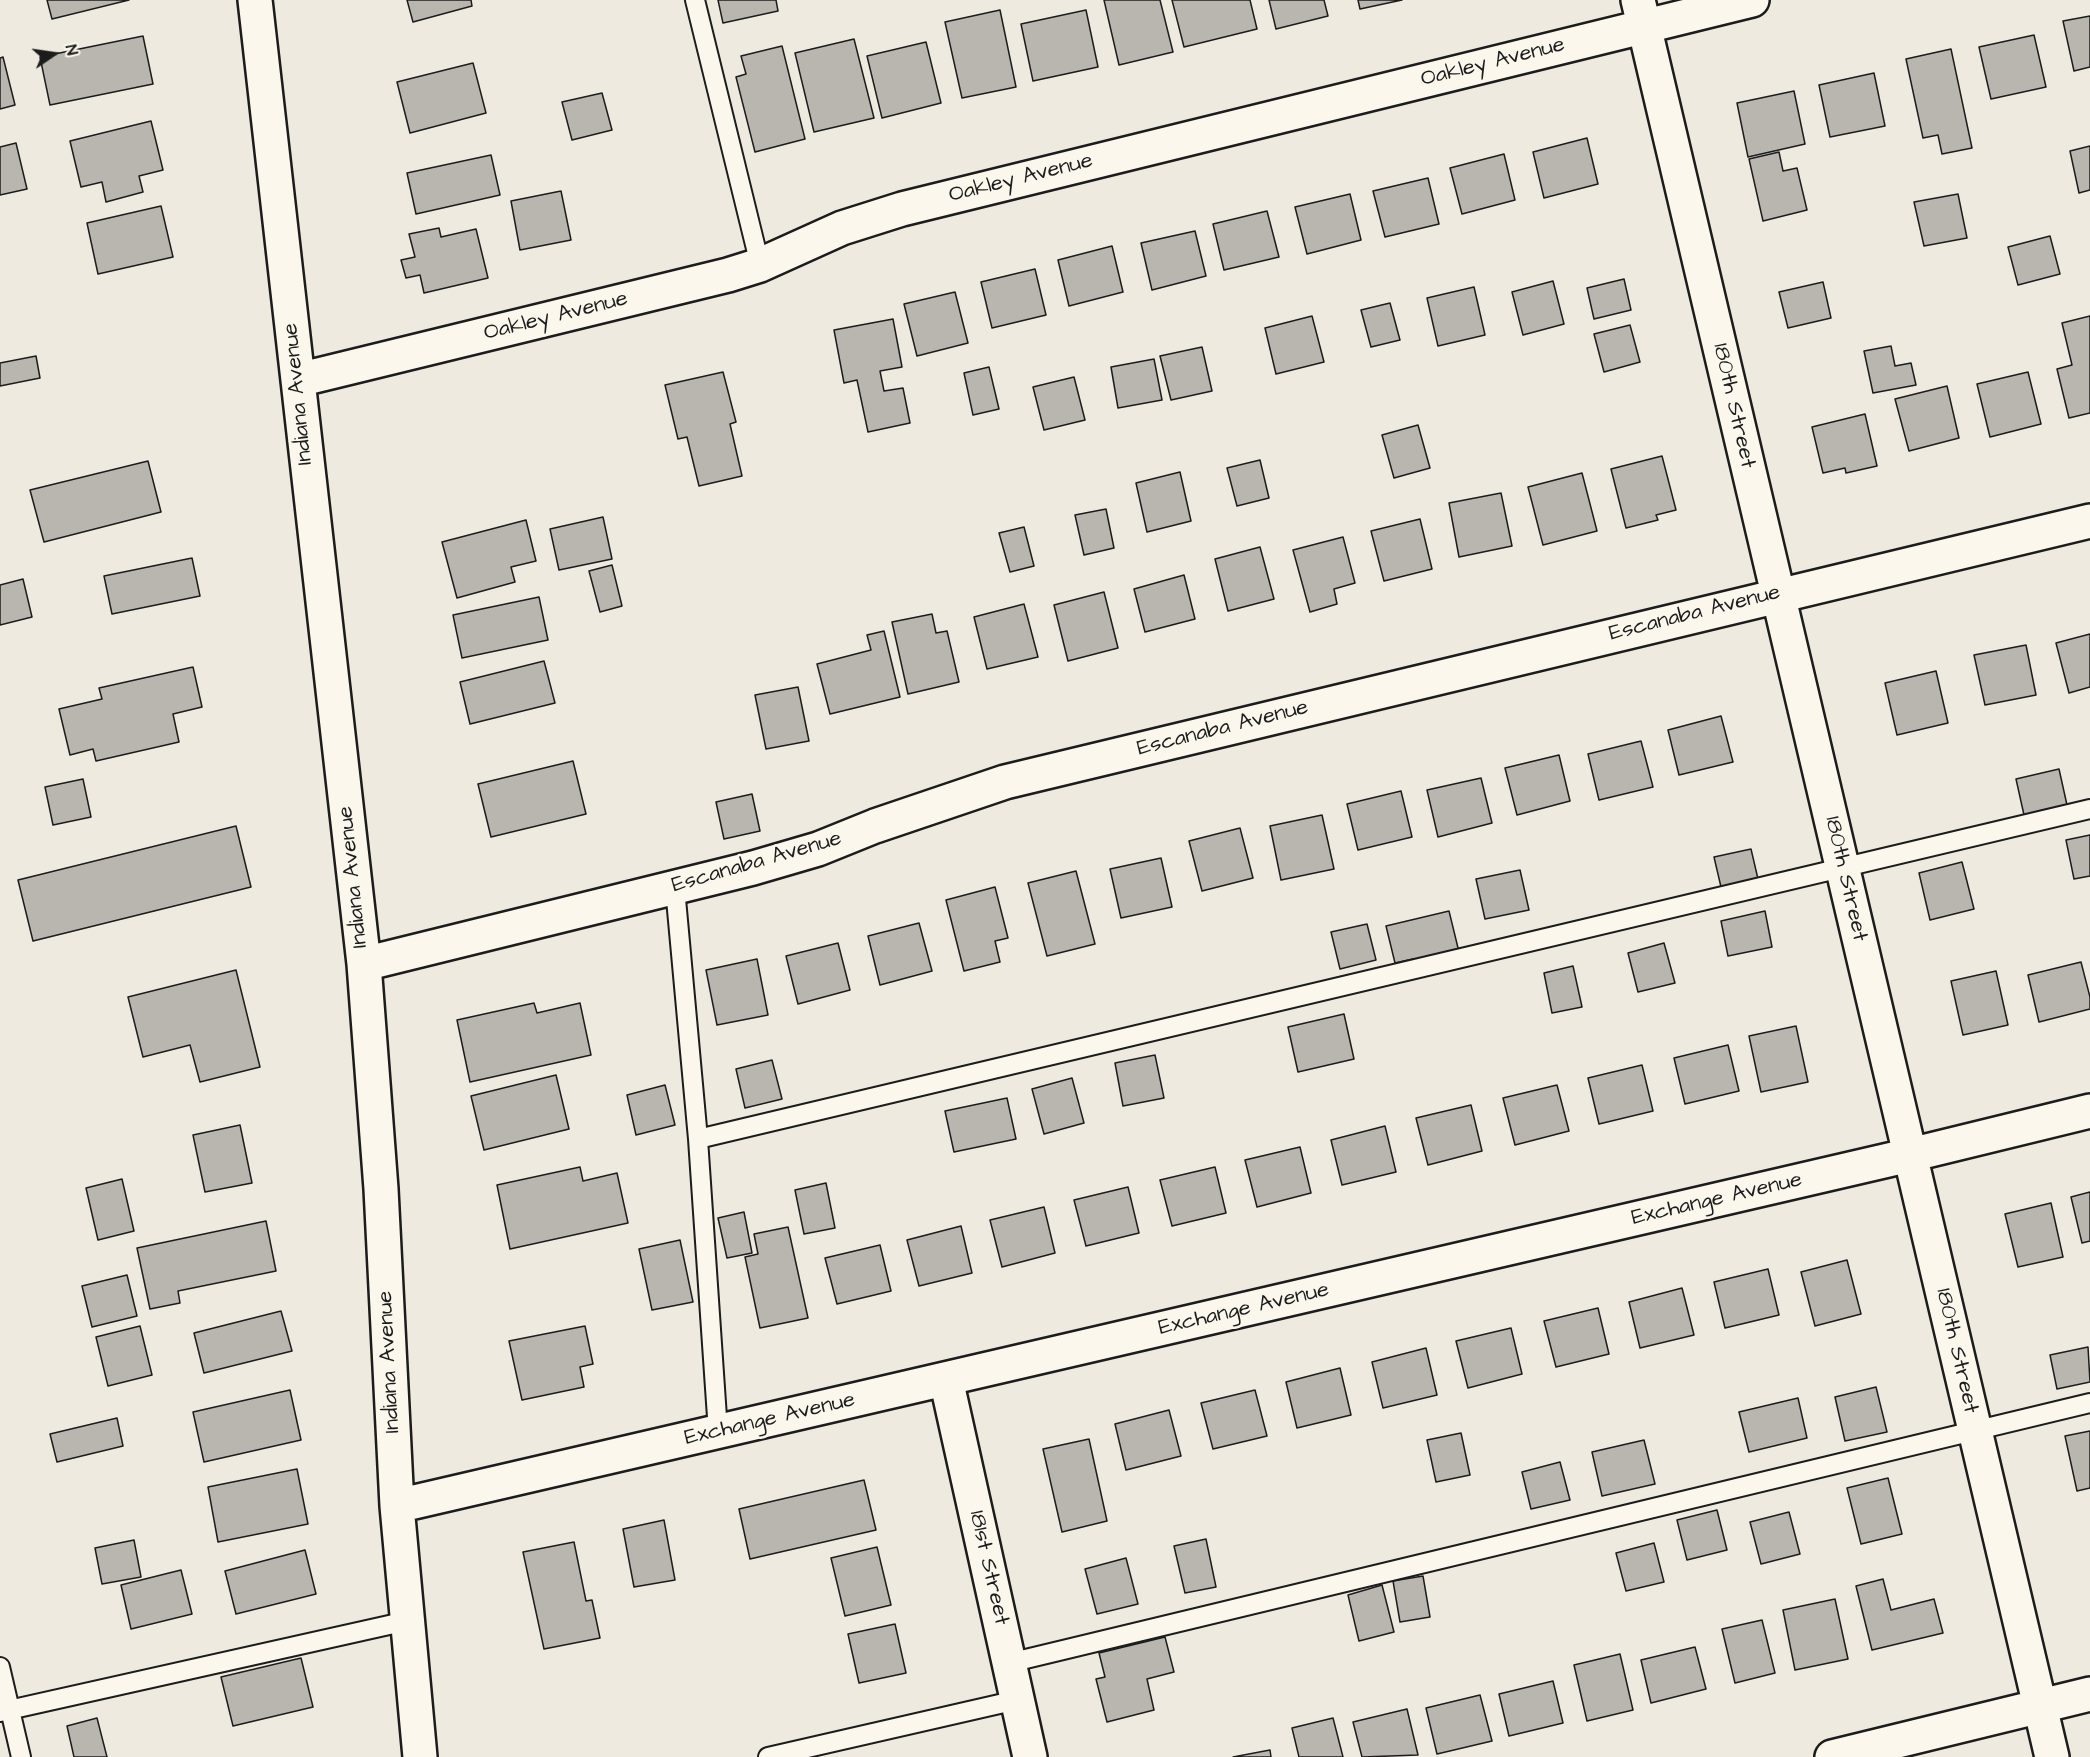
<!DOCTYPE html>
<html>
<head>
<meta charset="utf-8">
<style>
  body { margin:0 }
  #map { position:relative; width:2090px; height:1757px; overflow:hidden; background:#eeeadf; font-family:"Architects Daughter",sans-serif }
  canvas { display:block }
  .north { position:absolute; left:24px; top:24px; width:60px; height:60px; -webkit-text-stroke:4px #fbf7ec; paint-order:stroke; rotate:77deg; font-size:16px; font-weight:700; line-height:24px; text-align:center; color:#1c1c1c }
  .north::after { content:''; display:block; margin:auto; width:21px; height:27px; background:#1c1c1c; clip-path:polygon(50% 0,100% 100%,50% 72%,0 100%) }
</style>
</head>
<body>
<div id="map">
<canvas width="2090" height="1757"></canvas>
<div class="north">N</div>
</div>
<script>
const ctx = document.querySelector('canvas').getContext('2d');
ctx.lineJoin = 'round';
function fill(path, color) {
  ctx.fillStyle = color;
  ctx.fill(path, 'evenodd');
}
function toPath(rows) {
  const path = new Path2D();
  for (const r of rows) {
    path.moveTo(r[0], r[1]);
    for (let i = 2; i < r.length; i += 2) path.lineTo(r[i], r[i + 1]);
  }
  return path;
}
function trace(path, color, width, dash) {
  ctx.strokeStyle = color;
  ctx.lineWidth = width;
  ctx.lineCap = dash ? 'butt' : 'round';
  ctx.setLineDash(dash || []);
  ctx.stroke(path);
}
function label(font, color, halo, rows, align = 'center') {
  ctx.font = font + ' "Architects Daughter",sans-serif';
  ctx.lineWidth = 5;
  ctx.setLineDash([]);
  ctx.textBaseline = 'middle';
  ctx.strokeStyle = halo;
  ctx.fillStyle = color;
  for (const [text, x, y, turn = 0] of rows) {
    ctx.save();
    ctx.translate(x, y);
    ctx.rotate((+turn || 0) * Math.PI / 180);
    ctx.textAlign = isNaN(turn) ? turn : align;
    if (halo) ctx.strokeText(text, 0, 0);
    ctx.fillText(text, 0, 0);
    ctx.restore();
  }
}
const building = toPath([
  [47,0,129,0,52,19,47,0],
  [407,0,471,0,472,6,413,22,407,0],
  [718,0,776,0,778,11,723,23,718,0],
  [1104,0,1160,0,1173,52,1119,65,1104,0],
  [1172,0,1250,0,1257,29,1184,47,1172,0],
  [1269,0,1324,0,1328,16,1276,29,1269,0],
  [1358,0,1402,0,1360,9,1358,0],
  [1000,10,1016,87,962,98,945,22,1000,10],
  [1086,10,1098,67,1033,81,1021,24,1086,10],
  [2090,16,2090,67,2074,71,2063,21,2090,16],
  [2034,35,2046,87,1991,99,1979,47,2034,35],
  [143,36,153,84,50,105,40,57,143,36],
  [854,39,874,118,814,132,795,53,854,39],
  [926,42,941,103,882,118,867,56,926,42],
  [782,46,805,139,755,152,736,77,746,74,741,56,782,46],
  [1951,49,1972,148,1942,154,1938,135,1923,138,1906,59,1951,49],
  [3,57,15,105,0,109,0,58,3,57],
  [473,63,486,113,410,133,397,82,473,63],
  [1874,73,1885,126,1830,137,1819,85,1874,73],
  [1794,91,1805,144,1748,157,1737,103,1794,91],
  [602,93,612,130,572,140,562,102,602,93],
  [151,121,163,170,139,176,143,192,106,202,102,182,81,187,70,141,151,121],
  [1587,138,1598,184,1544,198,1533,152,1587,138],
  [16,143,27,189,0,195,0,147,16,143],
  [2090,146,2090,190,2079,193,2070,151,2090,146],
  [1779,152,1783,171,1797,168,1807,210,1763,221,1749,159,1779,152],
  [1504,154,1515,200,1462,214,1450,168,1504,154],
  [491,155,500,195,416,214,407,173,491,155],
  [1428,178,1439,224,1385,237,1373,191,1428,178],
  [561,191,571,240,520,250,511,201,561,191],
  [1350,194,1361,240,1307,254,1295,207,1350,194],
  [1958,194,1967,238,1924,246,1914,202,1958,194],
  [161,206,173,257,98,274,87,223,161,206],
  [1267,211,1279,257,1224,270,1213,224,1267,211],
  [439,228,441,237,476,229,488,278,424,293,420,275,406,278,401,260,415,257,409,234,439,228],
  [1195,231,1206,276,1152,290,1141,243,1195,231],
  [2050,236,2060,274,2018,285,2008,247,2050,236],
  [1112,246,1123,292,1069,306,1058,260,1112,246],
  [1035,269,1046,315,992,328,981,282,1035,269],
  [1624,279,1631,310,1594,319,1587,288,1624,279],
  [1553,281,1564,324,1523,335,1512,292,1553,281],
  [1823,282,1831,318,1788,328,1779,292,1823,282],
  [1474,287,1485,335,1438,346,1427,298,1474,287],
  [955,292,968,343,917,356,904,304,955,292],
  [1390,303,1400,340,1371,347,1361,310,1390,303],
  [1312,316,1324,362,1276,374,1265,328,1312,316],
  [2090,316,2090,413,2069,418,2057,369,2072,365,2062,323,2090,316],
  [893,319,902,367,880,371,884,391,903,388,910,423,868,432,857,380,844,383,834,330,893,319],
  [1630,325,1640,362,1604,372,1594,334,1630,325],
  [1891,346,1895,366,1911,363,1916,385,1873,393,1864,351,1891,346],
  [1202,347,1212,391,1171,400,1160,356,1202,347],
  [36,356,40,378,0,386,0,363,36,356],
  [1154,359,1162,400,1118,408,1111,367,1154,359],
  [989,367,999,409,973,415,964,373,989,367],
  [723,372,736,422,730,424,742,476,699,486,687,437,678,439,665,385,723,372],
  [2028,372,2041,424,1990,437,1977,384,2028,372],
  [1074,377,1085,420,1044,430,1033,387,1074,377],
  [1947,386,1959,438,1909,451,1895,399,1947,386],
  [1865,414,1877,466,1846,473,1845,468,1823,473,1812,427,1865,414],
  [1418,425,1430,468,1394,478,1382,435,1418,425],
  [1662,456,1676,510,1656,515,1658,520,1626,528,1611,469,1662,456],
  [1260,460,1269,498,1237,506,1227,468,1260,460],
  [148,461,161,512,44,542,30,490,148,461],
  [1180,472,1191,521,1147,532,1136,483,1180,472],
  [1582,473,1597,531,1543,545,1528,487,1582,473],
  [1501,493,1512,546,1459,557,1449,503,1501,493],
  [1106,509,1114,548,1084,555,1075,515,1106,509],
  [603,517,612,559,559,570,550,529,603,517],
  [1420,519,1432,569,1384,581,1371,531,1420,519],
  [526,520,536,561,511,567,515,582,457,598,442,542,526,520],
  [1024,527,1034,566,1010,572,999,533,1024,527],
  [1343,537,1355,583,1334,589,1337,604,1310,612,1293,550,1343,537],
  [1260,547,1274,599,1228,611,1215,559,1260,547],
  [192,558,200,596,112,614,104,576,192,558],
  [612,565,622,606,600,612,589,571,612,565],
  [1184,575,1195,619,1145,632,1134,589,1184,575],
  [23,579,32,617,0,625,0,585,23,579],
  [1104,592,1118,648,1068,661,1054,605,1104,592],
  [539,597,548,640,462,658,453,615,539,597],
  [1024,604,1038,657,987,669,974,617,1024,604],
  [932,614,936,633,947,631,959,682,908,694,892,622,932,614],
  [884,631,900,697,830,714,817,664,871,650,867,635,884,631],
  [2090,634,2090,687,2069,693,2056,643,2090,634],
  [2026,645,2036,695,1985,705,1974,655,2026,645],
  [544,661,555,703,470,724,460,682,544,661],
  [193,667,202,707,173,714,179,742,96,761,93,749,70,755,59,709,102,699,99,688,193,667],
  [1936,671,1948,723,1897,735,1885,683,1936,671],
  [798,687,809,741,766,749,755,695,798,687],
  [1721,716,1733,762,1679,775,1668,730,1721,716],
  [1641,741,1653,787,1599,800,1588,754,1641,741],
  [1559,755,1570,801,1517,815,1505,768,1559,755],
  [573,761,586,814,491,837,478,784,573,761],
  [2059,769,2067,805,2024,815,2016,779,2059,769],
  [1481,778,1492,823,1438,837,1427,790,1481,778],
  [83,779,91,817,53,825,45,787,83,779],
  [1401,791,1412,837,1358,850,1347,804,1401,791],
  [752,794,760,831,724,839,716,802,752,794],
  [1322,815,1334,869,1281,880,1270,826,1322,815],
  [236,826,251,887,33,941,18,880,236,826],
  [1240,828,1253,878,1202,891,1189,841,1240,828],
  [2090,835,2090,876,2074,879,2066,840,2090,835],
  [1751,849,1758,879,1721,887,1714,857,1751,849],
  [1161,858,1172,907,1121,918,1110,869,1161,858],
  [1962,862,1974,909,1930,920,1919,873,1962,862],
  [1520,870,1529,910,1485,919,1476,879,1520,870],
  [1076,871,1095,944,1047,956,1028,883,1076,871],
  [995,887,1008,938,995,941,1000,962,964,971,946,900,995,887],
  [1449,911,1459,952,1414,963,1413,959,1395,963,1386,926,1449,911],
  [1765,911,1772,947,1728,956,1721,921,1765,911],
  [919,923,932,971,880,985,868,936,919,923],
  [1367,924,1376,960,1340,969,1331,932,1367,924],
  [838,943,850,990,798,1004,786,956,838,943],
  [1664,943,1675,983,1638,992,1628,953,1664,943],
  [757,959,768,1015,717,1025,706,970,757,959],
  [2081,962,2090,997,2090,1009,2039,1022,2028,975,2081,962],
  [1573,966,1582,1007,1552,1013,1544,973,1573,966],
  [236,970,260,1067,200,1082,190,1045,143,1057,128,997,236,970],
  [1996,971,2008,1025,1963,1035,1951,981,1996,971],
  [534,1003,537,1013,580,1003,591,1055,470,1082,457,1020,534,1003],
  [1344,1014,1354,1059,1298,1072,1288,1027,1344,1014],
  [1796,1026,1808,1082,1761,1092,1749,1036,1796,1026],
  [1728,1045,1739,1091,1685,1104,1674,1058,1728,1045],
  [1155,1055,1164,1098,1123,1106,1115,1063,1155,1055],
  [772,1060,782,1099,745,1108,736,1069,772,1060],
  [1642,1065,1653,1111,1599,1124,1588,1078,1642,1065],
  [556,1075,569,1129,484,1150,471,1096,556,1075],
  [1072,1078,1084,1123,1044,1134,1032,1089,1072,1078],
  [665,1085,675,1125,636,1135,627,1095,665,1085],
  [1557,1085,1569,1131,1515,1145,1503,1098,1557,1085],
  [1007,1098,1016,1139,954,1152,945,1111,1007,1098],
  [1471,1105,1482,1151,1428,1165,1416,1118,1471,1105],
  [240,1125,252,1183,205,1192,193,1135,240,1125],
  [1385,1126,1396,1172,1342,1185,1331,1140,1385,1126],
  [1300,1147,1311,1193,1257,1207,1245,1160,1300,1147],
  [580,1167,583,1181,617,1173,628,1223,510,1249,497,1185,580,1167],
  [1215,1167,1226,1213,1172,1226,1160,1180,1215,1167],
  [122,1179,134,1231,98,1240,86,1188,122,1179],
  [826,1183,835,1228,804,1234,795,1190,826,1183],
  [1128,1187,1139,1233,1086,1246,1074,1200,1128,1187],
  [2090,1192,2090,1241,2082,1243,2071,1197,2090,1192],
  [2051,1203,2063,1257,2018,1267,2005,1214,2051,1203],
  [1044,1207,1055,1253,1002,1267,990,1220,1044,1207],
  [744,1212,752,1253,727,1258,718,1218,744,1212],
  [266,1221,276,1271,178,1291,180,1303,150,1309,137,1248,266,1221],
  [961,1226,972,1273,919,1286,907,1240,961,1226],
  [788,1227,808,1318,760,1328,745,1257,758,1254,754,1234,788,1227],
  [680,1240,693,1302,652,1310,639,1249,680,1240],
  [880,1245,891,1291,837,1304,825,1258,880,1245],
  [1847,1260,1861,1314,1815,1326,1801,1272,1847,1260],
  [1768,1269,1779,1315,1725,1328,1714,1282,1768,1269],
  [127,1275,137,1316,92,1327,82,1286,127,1275],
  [1682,1288,1694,1335,1640,1348,1629,1302,1682,1288],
  [1598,1308,1609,1354,1556,1367,1544,1321,1598,1308],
  [281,1311,292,1351,204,1373,194,1333,281,1311],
  [140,1326,152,1375,108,1386,96,1337,140,1326],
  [585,1326,593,1364,580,1367,584,1387,522,1400,509,1341,585,1326],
  [1511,1328,1522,1374,1468,1388,1456,1341,1511,1328],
  [2088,1347,2090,1382,2057,1389,2050,1355,2088,1347],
  [1426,1348,1437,1395,1383,1408,1372,1362,1426,1348],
  [1340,1368,1351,1415,1297,1428,1286,1382,1340,1368],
  [1876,1387,1887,1432,1845,1441,1835,1397,1876,1387],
  [290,1390,301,1440,204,1462,193,1412,290,1390],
  [1255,1390,1267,1436,1213,1449,1201,1403,1255,1390],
  [1798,1398,1807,1438,1749,1452,1739,1412,1798,1398],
  [1169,1410,1181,1456,1126,1470,1115,1424,1169,1410],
  [117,1418,123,1446,57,1462,50,1434,117,1418],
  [2090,1431,2090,1488,2077,1491,2065,1436,2090,1431],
  [1461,1433,1470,1475,1436,1482,1427,1440,1461,1433],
  [1089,1439,1107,1521,1062,1532,1043,1449,1089,1439],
  [1644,1440,1655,1484,1602,1496,1592,1452,1644,1440],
  [1560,1462,1570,1500,1531,1509,1522,1472,1560,1462],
  [297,1469,308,1524,218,1542,208,1487,297,1469],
  [1888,1478,1902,1534,1861,1544,1847,1488,1888,1478],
  [864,1480,876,1530,750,1559,739,1509,864,1480],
  [1717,1510,1727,1550,1687,1560,1677,1520,1717,1510],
  [1789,1512,1800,1554,1761,1564,1750,1522,1789,1512],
  [664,1520,675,1580,634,1587,623,1529,664,1520],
  [1206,1539,1216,1587,1185,1593,1174,1546,1206,1539],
  [134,1540,141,1577,102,1584,95,1548,134,1540],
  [574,1542,586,1601,592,1600,600,1638,544,1649,523,1552,574,1542],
  [1654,1543,1664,1582,1626,1591,1616,1553,1654,1543],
  [877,1547,891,1605,845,1616,831,1558,877,1547],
  [305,1550,316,1594,236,1614,225,1571,305,1550],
  [1126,1558,1138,1604,1097,1614,1085,1569,1126,1558],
  [181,1570,192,1614,131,1629,121,1585,181,1570],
  [1423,1576,1430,1617,1400,1622,1393,1581,1423,1576],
  [1883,1579,1891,1610,1934,1599,1943,1633,1872,1650,1856,1586,1883,1579],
  [1382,1585,1394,1632,1359,1641,1348,1595,1382,1585],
  [1835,1599,1848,1659,1795,1670,1783,1610,1835,1599],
  [1762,1620,1775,1673,1735,1683,1722,1629,1762,1620],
  [895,1624,906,1673,859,1683,848,1634,895,1624],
  [1165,1637,1174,1672,1147,1679,1154,1710,1107,1722,1096,1679,1105,1677,1099,1653,1165,1637],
  [1695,1647,1706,1689,1651,1703,1641,1660,1695,1647],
  [1620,1654,1633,1710,1587,1721,1574,1665,1620,1654],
  [301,1658,313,1707,233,1726,221,1677,301,1658],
  [1553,1681,1563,1723,1509,1736,1499,1694,1553,1681],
  [1480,1695,1492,1741,1437,1754,1426,1708,1480,1695],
  [1407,1709,1418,1755,1362,1757,1353,1722,1407,1709],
  [97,1718,107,1757,74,1757,67,1726,97,1718],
  [1333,1718,1343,1757,1299,1757,1292,1728,1333,1718],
  [1270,1750,1271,1757,1233,1757,1270,1750]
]);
const lane = toPath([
  [695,0,760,265],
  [675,888,698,1139,718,1432],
  [698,1139,2090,809],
  [1009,1663,2090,1403],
  [0,1667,21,1757],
  [0,1712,407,1621],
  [768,1757,1017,1700]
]);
const street = toPath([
  [255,0,364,964,381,1189,397,1506,420,1757],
  [1638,0,2052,1757],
  [298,380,728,275,760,265,842,228,902,209,1752,0],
  [364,964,753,868,818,849,875,826,1005,782,2090,521],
  [946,1379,1030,1757],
  [397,1506,1910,1155,2090,1111],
  [1832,1757,2090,1694]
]);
const streetNames = [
  ["Oakley Avenue",1493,63,-14],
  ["Oakley Avenue",1021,179,-14],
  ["Oakley Avenue",556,317,-14],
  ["Indiana Avenue",299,394,-96],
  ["180th Street",1733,406,77],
  ["Escanaba Avenue",1695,614,-14],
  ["Escanaba Avenue",1223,729,-14],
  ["Escanaba Avenue",757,863,-16],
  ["Indiana Avenue",354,877,-96],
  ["180th Street",1845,879,77],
  ["Exchange Avenue",1717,1200,-13],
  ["Exchange Avenue",1244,1310,-13],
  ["180th Street",1956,1351,77],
  ["Indiana Avenue",390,1362,-93],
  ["Exchange Avenue",770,1420,-13],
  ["181st Street",988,1568,77]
];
fill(building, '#b9b6af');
trace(building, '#1c1c1c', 1.5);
trace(lane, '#1c1c1c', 22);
trace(street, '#1c1c1c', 38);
trace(lane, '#fbf7ec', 18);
trace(street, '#fbf7ec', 33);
label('22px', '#1c1c1c', '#fbf7ec', streetNames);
</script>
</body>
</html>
